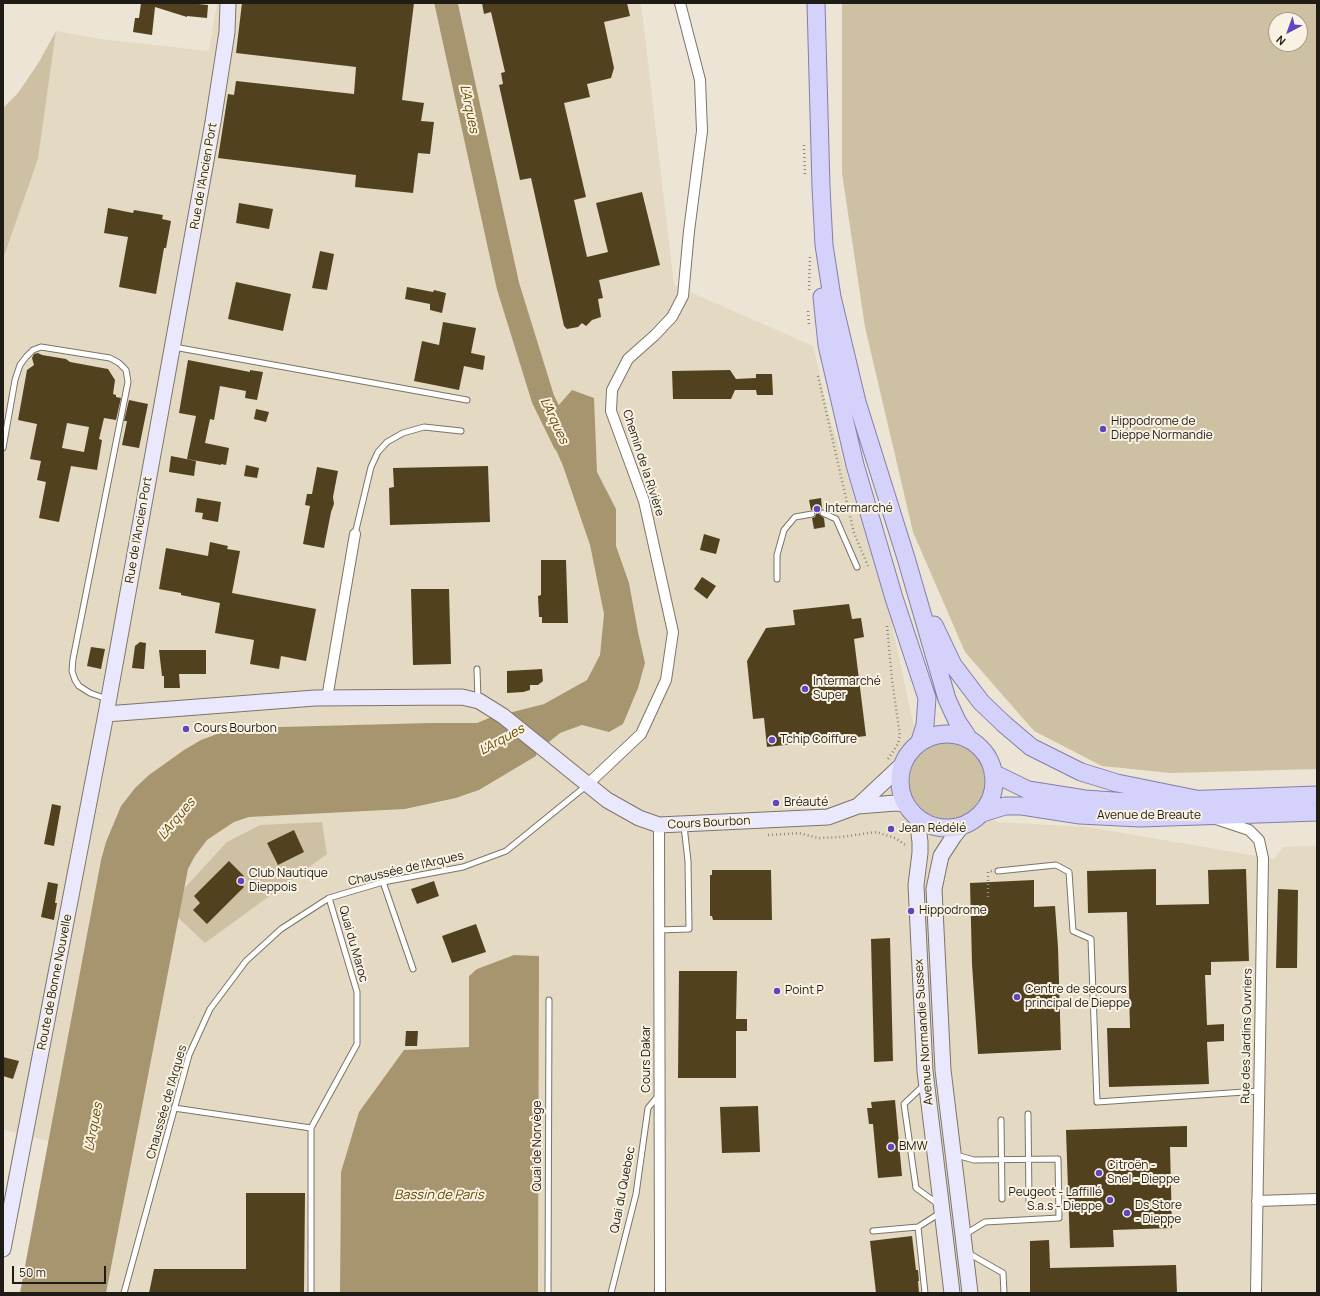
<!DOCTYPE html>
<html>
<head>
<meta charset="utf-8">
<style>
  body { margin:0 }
  #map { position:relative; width:1320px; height:1296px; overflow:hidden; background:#ece4d5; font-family:Manrope,sans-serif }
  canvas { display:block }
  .frame { position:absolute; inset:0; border:4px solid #1f1c16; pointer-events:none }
  .north { position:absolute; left:1268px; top:12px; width:40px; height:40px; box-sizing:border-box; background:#f9f1e2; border:1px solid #a29c90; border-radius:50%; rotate:221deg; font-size:11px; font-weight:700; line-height:16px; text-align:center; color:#1f1c16 }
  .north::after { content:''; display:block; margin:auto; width:14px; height:18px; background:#5e46bf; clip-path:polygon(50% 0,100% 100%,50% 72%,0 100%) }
  .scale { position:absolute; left:12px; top:1266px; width:94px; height:18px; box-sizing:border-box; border:2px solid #1f1c16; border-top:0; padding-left:5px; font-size:12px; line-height:14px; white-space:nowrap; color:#1f1c16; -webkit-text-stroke:3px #f9f1e2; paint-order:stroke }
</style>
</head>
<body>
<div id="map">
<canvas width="1320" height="1296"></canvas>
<div class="frame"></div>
<div class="north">N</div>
<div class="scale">50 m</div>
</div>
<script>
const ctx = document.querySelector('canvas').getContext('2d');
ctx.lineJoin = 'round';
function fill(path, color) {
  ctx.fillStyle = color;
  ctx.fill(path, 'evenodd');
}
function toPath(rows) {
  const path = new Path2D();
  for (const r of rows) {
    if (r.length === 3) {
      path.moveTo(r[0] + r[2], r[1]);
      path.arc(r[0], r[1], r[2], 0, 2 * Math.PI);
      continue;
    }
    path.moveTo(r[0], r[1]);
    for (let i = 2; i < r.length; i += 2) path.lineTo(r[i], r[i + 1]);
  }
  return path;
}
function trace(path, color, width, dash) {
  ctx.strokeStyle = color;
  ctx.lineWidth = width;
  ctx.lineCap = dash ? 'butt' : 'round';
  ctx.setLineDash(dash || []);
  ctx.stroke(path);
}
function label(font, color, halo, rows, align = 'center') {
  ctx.font = font + ' Manrope,sans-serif';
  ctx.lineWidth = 4;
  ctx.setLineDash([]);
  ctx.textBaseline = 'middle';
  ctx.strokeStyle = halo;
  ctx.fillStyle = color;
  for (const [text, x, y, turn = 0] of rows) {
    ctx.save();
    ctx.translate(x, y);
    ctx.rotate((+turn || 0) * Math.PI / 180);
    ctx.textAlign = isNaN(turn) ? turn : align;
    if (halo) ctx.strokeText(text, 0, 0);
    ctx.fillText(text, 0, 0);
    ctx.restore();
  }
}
const built = toPath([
  [217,3,641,3,674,285,813,346,829,415,890,615,914,728,997,822,1088,827,1274,859,1283,847,1317,846,1317,1293,538,1293,539,956,514,955,477,969,469,976,469,1047,404,1050,341,1172,340,1293,106,1293,188,869,195,856,207,840,234,822,249,817,405,809,436,803,467,795,479,790,536,756,537,752,560,733,582,725,608,732,645,663,638,632,629,583,616,546,616,509,597,472,594,398,544,422,563,466,590,545,604,614,600,655,588,680,544,704,489,718,477,723,429,723,241,728,225,731,201,740,184,750,149,775,135,788,121,806,101,860,49,1141,3,1129,3,259,38,159,56,31,101,39,209,51]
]);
const green = toPath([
  [842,3,1317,3,1317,769,1171,773,1102,766,1034,731,965,652,913,532,865,327,842,173],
  [1276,20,1300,20,1300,44,1276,44],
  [56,31,38,159,3,259,3,108,18,93,39,62],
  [948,780,39],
  [322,822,327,854,205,943,167,907,227,842,260,825]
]);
const water = toPath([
  [572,390,594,398,597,472,616,509,616,546,629,583,638,632,645,663,638,688,623,724,609,732,582,725,560,733,537,752,536,756,479,790,456,798,405,809,249,817,234,822,207,840,195,856,188,869,106,1293,20,1293,101,860,106,842,121,806,135,788,149,775,184,750,201,740,225,731,241,728,429,723,477,723,489,718,544,704,587,680,600,655,604,614,590,545,563,466,544,422],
  [514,955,539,956,538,1293,340,1293,341,1172,359,1112,404,1050,469,1047,469,976,477,969]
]);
const river = toPath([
  [446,3,508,286,543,399,564,442]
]);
const building = toPath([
  [141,3,189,3,208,5,207,18,187,16,187,17,155,7,152,35,133,32,135,18,139,18],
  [242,3,414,3,402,100,424,103,421,121,434,122,430,154,418,153,413,193,355,187,356,175,218,158,228,94,234,95,236,81,354,94,356,67,236,53],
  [482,3,627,3,630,16,604,22,614,68,611,78,587,84,590,97,564,103,586,197,574,200,587,257,608,252,596,203,642,192,660,265,599,280,603,298,598,299,601,317,592,320,586,326,582,323,578,327,567,329,564,326,531,178,520,180,499,85,503,84,501,73,505,72,491,12,484,14],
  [239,203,273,209,269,229,236,223],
  [108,208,133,213,134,210,163,215,162,219,171,221,166,248,164,248,156,294,119,287,128,237,104,233],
  [320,251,334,254,327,290,312,288],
  [236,282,291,294,283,331,228,319],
  [407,287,433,292,434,290,446,293,442,313,430,310,430,304,405,299],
  [443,322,476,328,471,353,485,356,483,370,464,366,459,390,414,381,422,341,439,345],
  [38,353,42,355,66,359,70,362,108,369,115,380,113,394,116,395,116,397,121,398,116,420,104,418,99,439,102,440,97,470,71,466,59,522,39,518,46,482,37,480,41,461,30,459,37,424,18,420,27,370,34,365,32,358,34,354],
  [67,423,89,427,84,452,62,448],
  [188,360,250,372,250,370,263,372,257,400,245,398,246,391,220,386,214,420,210,419,205,443,229,448,226,465,221,464,221,465,187,459,196,416,179,413],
  [730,370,736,379,756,378,756,374,772,374,773,395,757,395,756,390,735,390,731,399,673,399,672,371],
  [129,400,148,404,139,448,122,445,127,421,124,421],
  [256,409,269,412,266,422,254,419],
  [171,456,196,461,194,476,169,472],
  [246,465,259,468,257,478,244,476],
  [488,466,490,522,390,525,389,488,394,487,393,468],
  [317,467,338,471,333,497,334,504,331,512,324,548,303,544,310,506,305,505,307,494,312,494],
  [197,498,221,502,218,522,202,519,203,513,195,512],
  [821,498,822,509,820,511,819,514,824,518,825,527,814,529,812,518,815,517,816,514,815,511,811,510,809,500],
  [704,534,720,539,716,554,700,550],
  [210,542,228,546,227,549,240,551,232,593,316,609,306,661,281,656,279,669,250,664,254,640,215,633,220,603,181,595,181,593,159,589,166,548,208,556],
  [541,560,566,560,568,623,542,623,542,617,539,617,538,596,541,595],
  [702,577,716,586,707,599,694,589],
  [411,589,449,589,451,664,413,665],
  [849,604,852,619,861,618,864,637,854,639,866,736,767,747,764,718,753,719,747,661,766,628,795,625,793,610],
  [140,642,146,643,144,669,132,668,135,646],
  [91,647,105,649,101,669,87,666],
  [159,650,206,650,206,674,179,674,180,688,164,688,164,676,162,676],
  [542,669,543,681,538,685,530,685,530,690,523,692,507,693,507,671],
  [52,804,61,806,54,846,44,844],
  [294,830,304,852,278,865,267,843],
  [229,861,244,876,239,882,244,887,207,924,193,910,200,903,194,896],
  [1156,869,1156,905,1209,904,1208,870,1246,869,1249,961,1211,962,1211,975,1205,975,1207,1025,1224,1024,1224,1041,1207,1042,1209,1084,1109,1087,1107,1028,1130,1028,1127,912,1088,913,1087,871],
  [712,870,771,870,772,920,713,920,712,916,710,916,710,875,712,875],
  [1034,880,1034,907,1055,906,1058,947,1061,1050,978,1054,972,964,970,883],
  [434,881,439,896,417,904,411,889],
  [48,882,58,884,55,903,57,903,54,920,41,917],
  [1278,889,1298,890,1297,968,1276,968],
  [476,924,486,952,452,963,442,936],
  [890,938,893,1061,874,1062,871,939],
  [679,971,737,971,736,1019,747,1019,747,1031,736,1031,736,1078,678,1078],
  [406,1031,418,1031,417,1046,405,1046],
  [3,1057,19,1061,13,1079,3,1076],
  [895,1100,902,1176,878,1178,873,1124,869,1124,867,1108,872,1108,871,1102],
  [758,1106,760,1152,722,1153,720,1107],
  [1187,1126,1187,1147,1170,1147,1172,1228,1113,1230,1114,1247,1070,1248,1066,1130],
  [246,1193,305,1193,304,1293,149,1293,154,1269,246,1269],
  [912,1236,916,1270,918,1270,919,1281,918,1281,919,1293,876,1293,870,1241],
  [1049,1240,1050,1268,1176,1265,1177,1293,1030,1293,1030,1241]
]);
const path = toPath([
  [804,145,805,176],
  [809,290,810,255],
  [808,311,809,326],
  [818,376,854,533,868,566],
  [887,626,892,680,900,736,898,744,888,759],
  [768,835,799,833,818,838,841,837,876,832,895,838,907,846],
  [988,897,988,872,992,871]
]);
const service = toPath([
  [174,347,467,400],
  [3,448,15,380,20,365,26,357,33,350,41,347,110,358,119,363,126,370,128,382,73,659,72,671,75,680,79,686,90,693,107,699],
  [823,513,836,519,857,567],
  [355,534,371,467,378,452,387,442,403,433,424,427,461,431],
  [777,579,777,555,784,530,795,517,812,514],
  [477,669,478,700],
  [998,871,1056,865,1069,872,1073,931,1091,939,1097,1102,1259,1091],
  [383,882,413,969],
  [659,930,689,929,688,861,684,826],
  [924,1085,904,1104,916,1188,938,1204],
  [174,1108,311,1128],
  [1028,1114,1029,1201],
  [1001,1120,1002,1199],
  [956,1155,974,1160,1058,1159,1059,1218,985,1222,964,1235],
  [873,1231,918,1227],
  [968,1253,1003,1273,1004,1293],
  [124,1293,189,1055,210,1009,246,961,281,929,329,898,383,882,463,867,506,851,586,786],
  [311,1293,311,1128,357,1044,357,992,329,898],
  [548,1293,549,1000],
  [611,1293,636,1194,648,1108,658,1096],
  [925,1293,918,1227,940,1213]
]);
const minor = toPath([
  [327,698,355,534],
  [588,784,641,734,666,680,673,632,644,501,611,411,612,390,628,359,655,335,672,317,683,296,689,231,702,131,700,80,680,3],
  [1216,819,1249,830,1259,840,1263,858,1256,1293],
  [659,825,660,1293],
  [1257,1201,1317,1199]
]);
const secondary = toPath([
  [106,714,315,698,462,697,479,701,503,716,607,800,639,818,659,825,828,817,858,806,896,803,905,804],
  [858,806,904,763],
  [917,818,920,842,920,853,916,885,925,1071,952,1293],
  [962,826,954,836,941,856,934,889,943,1070,970,1293],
  [3,1249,106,714,213,122,227,32,228,3]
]);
const primary = toPath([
  [816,3,821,187,824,245,832,297,857,402,906,558,947,699,957,721,967,736],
  [822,297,827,345,855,465,894,598,927,698,925,725,920,741],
  [934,625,953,665,981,702,1004,724,1031,747,1081,772,1117,783,1196,799],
  [947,781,47],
  [993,773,1028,790,1085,799,1128,802,1317,795],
  [982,813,1005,806,1022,806,1080,815,1140,818,1317,812]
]);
const markers = [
  [1103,429,4,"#5e46bf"],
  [817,509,4,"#5e46bf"],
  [805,689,4,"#5e46bf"],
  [186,729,4,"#5e46bf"],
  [772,740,4,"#5e46bf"],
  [776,803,4,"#5e46bf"],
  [891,829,4,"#5e46bf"],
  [241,881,4,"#5e46bf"],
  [911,911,4,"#5e46bf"],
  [777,991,4,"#5e46bf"],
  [1017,997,4,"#5e46bf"],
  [891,1147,4,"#5e46bf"],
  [1099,1173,4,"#5e46bf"],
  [1110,1200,4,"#5e46bf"],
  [1127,1213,4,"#5e46bf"]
];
const streetNames = [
  ["Rue de l'Ancien Port",204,176,-80],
  ["Chemin de la Rivière",643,463,72],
  ["Rue de l'Ancien Port",139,530,-80],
  ["Avenue de Breaute",1149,816],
  ["Cours Bourbon",709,823,-3],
  ["Chaussée de l'Arques",406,869,-13],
  ["Quai du Maroc",353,944,74],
  ["Route de Bonne Nouvelle",55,982,-79],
  ["Avenue Normandie Sussex",924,1032,-94],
  ["Rue des Jardins Ouvriers",1247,1036,-89],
  ["Cours Dakar",647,1059,-90],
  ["Chaussée de l'Arques",167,1102,-74],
  ["Quai de Norvège",538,1146,-90],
  ["Quai du Quebec",623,1190,-79]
];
const poiNames = [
  ["Hippodrome de",1111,422],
  ["Dieppe Normandie",1111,436],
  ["Intermarché",825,509],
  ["Intermarché",813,682],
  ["Super",813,696],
  ["Cours Bourbon",194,729],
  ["Tchip Coiffure",780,740],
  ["Bréauté",784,803],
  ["Jean Rédélé",899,829],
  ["Club Nautique",249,874],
  ["Dieppois",249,888],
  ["Hippodrome",919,911],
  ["Centre de secours",1025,990],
  ["principal de Dieppe",1025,1004],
  ["Point P",785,991],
  ["BMW",899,1147],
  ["Citroën -",1107,1166],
  ["Snel - Dieppe",1107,1180],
  ["Peugeot - Laffillé",1102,1193,"right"],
  ["S.a.s - Dieppe",1102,1207,"right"],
  ["Ds Store",1135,1206],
  ["- Dieppe",1135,1220]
];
const waterNames = [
  ["L'Arques",469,109,78],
  ["L'Arques",554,421,65],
  ["L'Arques",502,740,-29],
  ["L'Arques",177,819,-50],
  ["L'Arques",94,1127,-79],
  ["Bassin de Paris",439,1195]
];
fill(built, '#e4d9c2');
fill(green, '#cec0a3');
fill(water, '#a7956f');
trace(river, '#a7956f', 23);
fill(building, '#51411e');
trace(service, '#7c7567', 7);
trace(minor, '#7c7567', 12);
trace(secondary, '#7c7567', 17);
trace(primary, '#827faa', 19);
trace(path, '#8d887d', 2.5, [1, 3]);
trace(service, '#fff', 5);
trace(minor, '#fff', 10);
trace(secondary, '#eae8fd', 15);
trace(primary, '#d4d2fb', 17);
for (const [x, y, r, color] of markers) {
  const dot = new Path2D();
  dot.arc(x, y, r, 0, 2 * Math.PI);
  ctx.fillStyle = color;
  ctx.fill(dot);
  trace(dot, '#f9f1e2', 1.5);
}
label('12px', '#1f1c16', '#f9f1e2', streetNames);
label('12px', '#1f1c16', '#f9f1e2', poiNames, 'left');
label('italic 13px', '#634900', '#f9f1e2', waterNames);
</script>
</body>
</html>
